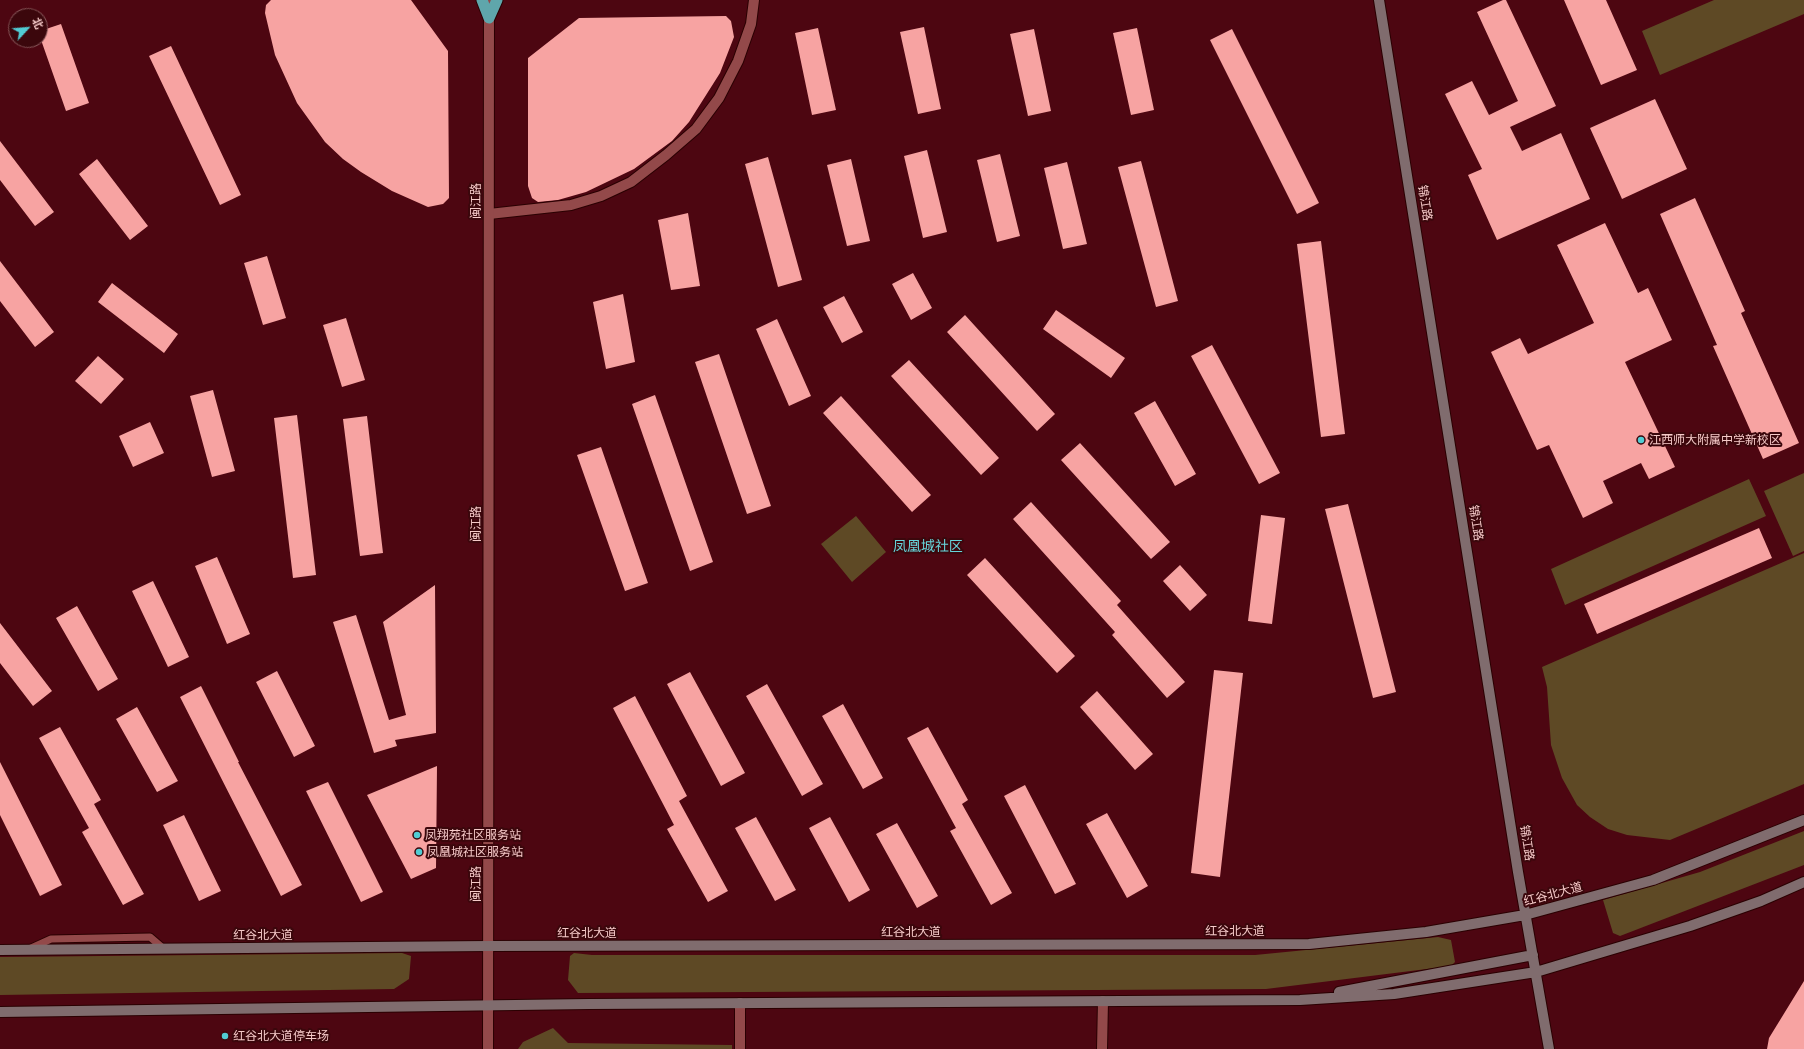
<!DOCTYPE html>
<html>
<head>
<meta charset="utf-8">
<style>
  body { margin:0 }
  #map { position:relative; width:1804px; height:1049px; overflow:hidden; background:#4d0611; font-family:Commissioner,"Noto Sans SC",sans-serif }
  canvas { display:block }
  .north { position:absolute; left:8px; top:8px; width:40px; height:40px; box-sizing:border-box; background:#3b070c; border:1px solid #865558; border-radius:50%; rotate:64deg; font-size:11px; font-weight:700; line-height:16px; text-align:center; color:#f6cac9 }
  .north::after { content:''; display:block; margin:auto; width:14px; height:18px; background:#51ccd3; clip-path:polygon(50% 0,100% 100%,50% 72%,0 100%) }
</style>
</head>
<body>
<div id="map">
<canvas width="1804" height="1049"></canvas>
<div class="north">北</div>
</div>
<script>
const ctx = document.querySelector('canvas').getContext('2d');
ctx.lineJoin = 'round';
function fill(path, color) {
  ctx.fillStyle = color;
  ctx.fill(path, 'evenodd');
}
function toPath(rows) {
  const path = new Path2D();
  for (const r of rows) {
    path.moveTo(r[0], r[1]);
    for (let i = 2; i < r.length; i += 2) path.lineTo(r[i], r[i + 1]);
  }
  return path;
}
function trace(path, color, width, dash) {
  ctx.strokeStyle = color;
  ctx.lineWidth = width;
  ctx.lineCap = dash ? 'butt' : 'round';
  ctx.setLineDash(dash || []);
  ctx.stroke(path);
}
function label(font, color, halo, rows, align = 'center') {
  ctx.font = font + ' Commissioner,"Noto Sans SC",sans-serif';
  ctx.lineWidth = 4;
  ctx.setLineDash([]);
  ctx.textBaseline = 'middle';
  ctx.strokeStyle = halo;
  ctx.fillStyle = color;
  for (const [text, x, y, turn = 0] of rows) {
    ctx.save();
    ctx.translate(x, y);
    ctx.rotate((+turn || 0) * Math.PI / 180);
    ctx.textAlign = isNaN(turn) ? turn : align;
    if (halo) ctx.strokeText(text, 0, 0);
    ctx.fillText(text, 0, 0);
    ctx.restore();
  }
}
const green = toPath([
  [1714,0,1804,0,1804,14,1660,75,1642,31],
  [1804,473,1804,551,1793,556,1764,491],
  [1749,479,1766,516,1565,605,1551,569],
  [856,516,886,552,852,582,821,544],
  [1804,553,1804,784,1670,840,1627,835,1608,829,1590,817,1577,805,1562,778,1551,745,1547,687,1542,667],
  [1804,831,1804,865,1620,936,1613,933,1603,900,1700,872],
  [1438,937,1451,940,1455,962,1451,966,1266,989,578,993,568,980,570,956,574,953,592,955,1255,955],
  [402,953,411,956,409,979,394,989,0,995,0,957],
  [553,1028,568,1043,732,1045,732,1049,518,1049,523,1042]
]);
const building = toPath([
  [271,0,411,0,448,51,449,198,443,204,428,207,392,191,361,172,343,159,325,142,297,103,275,55,265,13,266,5],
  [1503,0,1506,0,1556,106,1510,127,1522,151,1561,133,1590,199,1497,240,1468,175,1482,169,1445,94,1472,81,1489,115,1518,101,1477,12],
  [1564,0,1606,0,1637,70,1601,85],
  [726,16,731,21,734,37,720,73,689,122,672,141,634,169,586,192,558,200,538,202,532,198,528,186,528,58,579,18],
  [61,24,89,103,66,111,40,37,40,31],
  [924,27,941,109,918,114,900,32],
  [818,28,836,110,812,115,795,33],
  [1137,28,1154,110,1131,115,1113,33],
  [1034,29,1051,111,1028,116,1010,34],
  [1232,29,1319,203,1297,214,1210,40],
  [171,46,241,195,220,205,149,56],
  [1655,99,1687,169,1622,199,1590,128],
  [0,141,54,212,35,226,0,180],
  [927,150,947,232,923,238,904,156],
  [1000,154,1020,236,997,242,977,160],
  [768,157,802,280,778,287,745,164],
  [97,159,148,226,130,240,79,174],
  [851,159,870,241,847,246,827,165],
  [1141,161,1178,301,1156,307,1118,167],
  [1067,162,1087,244,1063,249,1044,168],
  [1695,198,1745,311,1741,313,1799,443,1763,459,1713,346,1717,345,1660,214],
  [688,213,700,286,671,290,658,220],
  [1605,223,1638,293,1648,288,1672,340,1625,362,1675,467,1649,479,1641,463,1603,481,1613,503,1583,518,1549,445,1537,450,1491,352,1520,338,1528,354,1594,323,1557,245],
  [1321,241,1345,434,1321,437,1297,244],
  [267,256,286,318,263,325,244,263],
  [0,261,54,332,35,347,0,301],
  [913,273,932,308,911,320,892,284],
  [112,283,178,334,164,353,98,302],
  [623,294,635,362,606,369,593,302],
  [844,296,863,332,842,343,823,307],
  [1056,310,1125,358,1111,378,1043,329],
  [965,315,1055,414,1037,431,947,332],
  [346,318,365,380,342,387,323,325],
  [777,319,811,396,789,406,756,329],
  [1212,345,1280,473,1259,484,1191,356],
  [719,354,771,506,747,514,695,362],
  [98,356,124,379,101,404,75,381],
  [909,360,999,458,981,475,891,376],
  [213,390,235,471,212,477,190,396],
  [655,395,713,562,690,571,632,404],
  [841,396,931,495,912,512,823,413],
  [1155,401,1196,474,1175,486,1134,413],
  [297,415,316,575,293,578,274,418],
  [367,416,383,553,360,556,343,419],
  [150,422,164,453,133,467,119,436],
  [1080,443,1170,542,1151,559,1061,460],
  [601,447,648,583,625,591,577,455],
  [1031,502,1121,601,1117,605,1185,682,1167,698,1112,635,1115,632,1013,519],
  [1348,504,1396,692,1373,698,1325,509],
  [1261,515,1285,518,1272,624,1248,621],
  [1759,528,1772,558,1597,634,1584,604],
  [217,557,250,634,227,644,195,566],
  [985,558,1075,656,1057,673,967,575],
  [1180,565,1207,595,1190,611,1163,581],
  [153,581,189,657,168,667,132,591],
  [435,585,436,733,395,740,397,746,374,753,333,622,356,615,389,720,406,715,383,622],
  [77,606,118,679,98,691,56,618],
  [0,623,52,691,33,706,0,663],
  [1214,670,1243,673,1220,877,1191,873],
  [277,671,315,746,294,757,256,682],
  [690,672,745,773,721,786,667,684],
  [767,684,823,784,802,796,746,696],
  [201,686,239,762,238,762,302,885,281,896,180,697],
  [1097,691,1153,754,1135,770,1080,707],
  [635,696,687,796,679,801,728,891,708,902,667,829,674,825,613,708],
  [843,704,883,778,863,789,822,716],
  [137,707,178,781,157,792,116,719],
  [60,727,101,800,94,804,144,894,123,905,82,832,89,828,39,738],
  [928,727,968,800,962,804,1012,893,991,905,950,831,956,828,907,738],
  [0,762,62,885,40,896,0,815],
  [437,766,436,868,411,879,367,795],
  [328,782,383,892,361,902,306,791],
  [1025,785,1076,884,1055,894,1004,796],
  [1107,813,1148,886,1127,898,1086,824],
  [184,815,221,891,199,901,163,825],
  [756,817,796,890,775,901,735,828],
  [830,817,870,890,849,902,809,828],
  [897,823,938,896,917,908,876,834],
  [1804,981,1804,1049,1767,1049,1769,1038]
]);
const service = toPath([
  [29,949,51,939,150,937,164,949]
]);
const minor = toPath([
  [489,214,571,205,601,196,631,182,666,155,696,129,719,98,738,61,751,24,754,0],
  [740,1003,740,1049],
  [1102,1049,1103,1001]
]);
const tertiary = toPath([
  [488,1049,489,0]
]);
const secondary = toPath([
  [1379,0,1518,872,1549,1049],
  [0,950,489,946,1309,944,1426,932,1525,915,1653,880,1804,820],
  [1339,992,1533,955],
  [0,1012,589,1004,1300,1000,1394,994,1536,972,1690,926,1761,901,1804,882]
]);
const trunk = toPath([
  [482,0,489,18],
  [489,18,497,0]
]);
const markers = [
  [1641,440,4,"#51ccd3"],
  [417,835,4,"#51ccd3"],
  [419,852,4,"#51ccd3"],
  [225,1036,4,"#51ccd3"]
];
const streetNames = [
  ["闽江路",476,201,-90],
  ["锦江路",1425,203,81],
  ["锦江路",1476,523,81],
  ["闽江路",476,524,-90],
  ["锦江路",1527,843,81],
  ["闽江路",476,884,-90],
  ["红谷北大道",1553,894,-15],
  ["红谷北大道",1235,931],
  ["红谷北大道",911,932],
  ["红谷北大道",587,933],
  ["红谷北大道",263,935]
];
const poiNames = [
  ["江西师大附属中学新校区",1649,440],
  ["凤翔苑社区服务站",425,835],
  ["凤凰城社区服务站",427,852],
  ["红谷北大道停车场",233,1036]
];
const quarterNames = [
  ["凤凰城社区",928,546]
];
fill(green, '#5e4925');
fill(building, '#f7a3a2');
trace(service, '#2a0002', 9);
trace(minor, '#2a0002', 12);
trace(tertiary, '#2a0002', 12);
trace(secondary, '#2a0002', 12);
trace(trunk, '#2a0002', 13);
trace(service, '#93494a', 7);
trace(minor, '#93494a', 10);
trace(tertiary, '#93494a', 10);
trace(secondary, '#806c6e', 10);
trace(trunk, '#5fa6ab', 11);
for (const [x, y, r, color] of markers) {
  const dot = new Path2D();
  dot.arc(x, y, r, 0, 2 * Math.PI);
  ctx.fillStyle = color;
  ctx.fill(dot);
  trace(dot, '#3b070c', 1.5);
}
label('12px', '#f6cac9', '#3b070c', streetNames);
label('12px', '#f6cac9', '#3b070c', poiNames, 'left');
label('14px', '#67d4da', '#3b070c', quarterNames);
</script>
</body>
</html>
